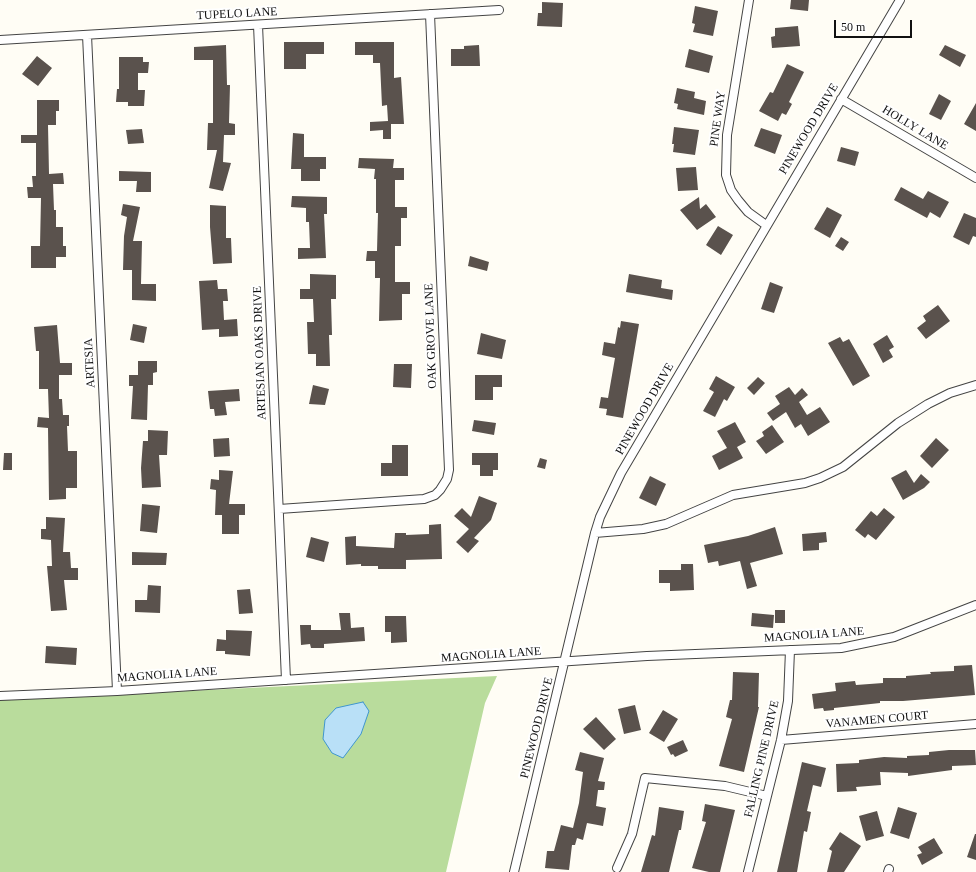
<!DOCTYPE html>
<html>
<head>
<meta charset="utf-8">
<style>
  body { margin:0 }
  #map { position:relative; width:976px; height:872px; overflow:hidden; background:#fffdf5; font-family:Georgia,serif }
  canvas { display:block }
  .scale { position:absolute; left:834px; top:20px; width:78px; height:18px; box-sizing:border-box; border:2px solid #111; border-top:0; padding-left:5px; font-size:12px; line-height:14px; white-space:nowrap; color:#111; -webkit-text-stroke:3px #fff; paint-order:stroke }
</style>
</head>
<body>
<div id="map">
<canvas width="976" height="872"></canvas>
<div class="scale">50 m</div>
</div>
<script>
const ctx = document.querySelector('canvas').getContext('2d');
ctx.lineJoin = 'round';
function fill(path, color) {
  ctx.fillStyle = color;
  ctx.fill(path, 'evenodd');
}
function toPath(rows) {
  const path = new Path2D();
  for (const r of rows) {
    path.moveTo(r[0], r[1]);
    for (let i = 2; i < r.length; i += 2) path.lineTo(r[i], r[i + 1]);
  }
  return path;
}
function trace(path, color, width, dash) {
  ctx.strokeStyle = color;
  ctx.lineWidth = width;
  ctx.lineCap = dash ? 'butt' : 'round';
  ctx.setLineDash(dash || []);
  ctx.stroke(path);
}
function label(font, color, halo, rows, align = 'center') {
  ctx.font = font + ' Georgia,serif';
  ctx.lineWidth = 4;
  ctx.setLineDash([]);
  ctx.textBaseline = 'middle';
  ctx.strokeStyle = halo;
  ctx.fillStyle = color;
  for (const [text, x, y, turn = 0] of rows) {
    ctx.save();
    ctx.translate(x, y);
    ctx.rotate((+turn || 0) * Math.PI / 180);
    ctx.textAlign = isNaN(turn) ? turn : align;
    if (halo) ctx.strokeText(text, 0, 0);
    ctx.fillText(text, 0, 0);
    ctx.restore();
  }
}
const forest = toPath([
  [497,676,485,703,446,872,0,872,0,700]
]);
const water = toPath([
  [363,702,369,711,361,734,343,758,332,753,323,739,325,720,336,708,363,702]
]);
const building = toPath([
  [791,0,809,0,808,11,790,9],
  [542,2,563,3,562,27,537,26,538,13,542,13],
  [695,6,718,11,713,36,693,32,695,24,692,23],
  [798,26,800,46,772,48,771,37,775,36,775,28],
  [284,42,324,42,324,54,306,54,306,69,284,69],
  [355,42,394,42,394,78,401,77,404,124,391,124,391,139,383,139,383,130,370,131,370,122,388,121,387,105,382,106,380,63,373,63,373,55,355,55],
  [226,45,227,85,230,85,229,123,235,124,235,135,224,135,223,162,231,163,223,191,209,188,217,150,207,150,208,123,213,123,213,60,194,60,194,47],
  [479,45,480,66,451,66,451,49,464,49,464,46],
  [945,45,966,55,960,67,939,55],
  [689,49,713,56,709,73,685,67],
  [37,56,52,68,38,86,22,74],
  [119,57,143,57,143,62,149,62,148,73,138,73,138,90,145,90,144,106,128,106,128,102,116,102,117,89,119,89],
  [787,64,804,72,789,102,792,104,786,115,782,113,778,121,759,111,770,92,773,93],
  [677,88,695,92,694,98,706,101,704,115,677,109,678,104,674,103],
  [939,94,951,101,941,120,929,114],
  [37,100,59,100,59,111,56,111,56,125,48,125,49,174,63,173,64,184,53,184,54,210,56,210,56,227,63,227,63,246,66,246,66,257,56,257,56,268,31,268,31,246,40,246,41,198,28,198,27,187,33,187,32,176,36,176,36,143,21,143,21,135,37,135],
  [976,103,976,131,964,124],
  [674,127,699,130,695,155,673,152,674,144,672,144],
  [761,128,782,135,775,154,754,146],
  [142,129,144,143,128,144,126,130],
  [293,133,304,134,304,157,326,157,326,169,320,169,320,181,301,181,301,169,291,169],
  [841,147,859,152,855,166,837,161],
  [359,158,394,159,393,168,404,168,404,180,395,180,395,207,407,207,407,218,401,218,401,246,395,246,395,282,410,282,410,294,402,294,402,320,379,321,380,278,375,278,375,261,366,261,367,251,377,251,378,213,376,213,376,179,374,179,375,169,358,168],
  [696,167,698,190,678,191,676,168],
  [119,171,151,172,151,192,136,192,137,181,119,181],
  [901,187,923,199,928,191,949,202,940,218,930,212,927,218,894,200],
  [292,196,327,197,327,214,324,214,326,258,298,259,298,248,310,248,309,222,306,222,306,208,291,207],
  [699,197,700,209,706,204,716,217,697,230,680,210],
  [123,204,140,207,133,241,142,241,141,284,156,284,156,301,132,300,132,270,123,270,124,236,127,217,121,215],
  [210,205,226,206,226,238,231,238,232,263,213,264,210,227],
  [827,207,842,215,830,238,814,229],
  [964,213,976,218,976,237,973,236,969,245,953,237],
  [718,226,733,235,721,255,706,245],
  [841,237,849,242,843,251,835,246],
  [470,256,489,262,487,271,468,266],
  [310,274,336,275,336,299,331,299,332,335,329,335,330,366,316,366,316,354,308,354,307,322,314,322,313,299,300,299,300,289,310,289],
  [629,274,662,280,661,288,673,290,672,300,626,292],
  [217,280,218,289,227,289,228,301,223,301,224,320,237,319,238,336,219,337,219,329,202,330,199,281],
  [770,282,783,287,774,313,761,309],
  [938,305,950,321,926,339,917,328,926,321,923,316],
  [621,321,639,324,623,418,606,415,607,409,599,408,601,397,608,398,615,358,602,355,604,342,615,344,618,327,620,328],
  [133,324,147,327,144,343,130,340],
  [57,325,60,363,72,363,72,375,59,375,59,399,62,399,63,415,69,415,69,426,67,426,68,451,77,451,77,488,66,488,66,499,49,500,48,428,37,427,38,417,49,418,48,389,39,389,39,351,36,351,34,327],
  [481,333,506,340,502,359,477,354],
  [887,335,894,347,889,350,893,357,883,363,873,344],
  [840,337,843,342,849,339,870,376,853,386,828,343],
  [138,361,157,361,157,372,153,373,153,385,148,385,147,420,131,419,133,386,129,386,129,375,138,375],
  [394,364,412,364,411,388,393,387],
  [475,375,502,375,502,387,493,387,493,400,475,400],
  [716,376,735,387,727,401,724,399,715,417,703,411,714,392,709,389],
  [758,377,765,383,754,395,747,388],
  [313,385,329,389,325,405,309,404],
  [789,387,795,395,802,388,808,395,799,402,807,415,820,407,830,422,808,436,801,424,795,428,786,412,773,421,767,413,780,404,775,396],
  [239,389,240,401,225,402,227,415,215,416,214,409,210,409,208,391],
  [474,420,496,423,494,435,472,431],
  [735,422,746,442,737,447,743,458,719,470,712,456,727,448,717,431],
  [772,425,784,442,766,454,756,441,764,436,762,432],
  [148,430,168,431,167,455,159,455,161,487,142,488,141,468,143,441,148,441],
  [229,438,230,456,214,457,213,439],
  [936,438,949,450,932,468,920,456],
  [392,445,408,445,408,476,381,476,381,463,392,463],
  [4,453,12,453,12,470,3,470],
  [472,453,498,453,498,470,493,470,493,476,480,476,480,465,472,465],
  [540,458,547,460,545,469,537,467],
  [219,470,233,471,229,504,245,504,245,515,239,515,239,534,222,534,222,515,215,515,216,490,210,489,211,479,219,480],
  [906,470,914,483,921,474,930,482,924,488,903,500,891,478],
  [650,476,666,484,656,506,639,498],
  [479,496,497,503,491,520,474,538,479,541,468,553,456,542,469,529,454,516,462,508,471,517],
  [142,504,160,506,157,533,140,531],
  [884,508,895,517,876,540,868,534,865,538,855,530,871,511,877,516],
  [46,517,65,518,63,552,70,552,71,568,78,568,78,580,64,580,67,610,51,611,47,566,52,566,51,540,41,539,41,529,46,529],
  [441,524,442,559,406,560,406,569,378,569,378,566,361,566,361,564,346,565,345,537,356,536,356,546,394,548,395,533,406,533,406,535,429,534,429,525],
  [775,527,783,554,750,563,757,586,747,589,740,561,719,566,718,561,708,563,704,545,748,536],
  [826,532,827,542,819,543,819,550,803,551,802,534],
  [311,537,329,542,324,562,306,557],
  [132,552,167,553,166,565,132,565],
  [681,564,693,564,694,590,670,591,670,583,659,583,659,570,681,570],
  [148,585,161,586,160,613,135,612,135,600,147,600],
  [250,589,253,613,239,614,237,590],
  [775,610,785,610,785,623,775,623],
  [339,613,350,613,351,628,364,627,365,641,324,644,324,648,311,648,310,644,301,645,300,625,311,625,311,630,341,630],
  [752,613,774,615,773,628,751,626],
  [385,616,406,616,407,642,391,643,391,632,385,632],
  [226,630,252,631,250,656,225,654,225,651,216,651,217,639,226,640],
  [46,646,77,648,76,665,45,663],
  [972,665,975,695,903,701,880,701,880,703,834,708,834,710,824,711,823,708,814,709,812,694,836,691,835,683,855,681,856,685,883,683,883,678,906,678,906,676,931,674,930,672,954,671,954,666],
  [733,672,759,673,758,707,759,707,744,772,719,766,732,719,726,717,730,700,732,700],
  [635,705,641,730,624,734,618,709],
  [663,710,678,719,664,742,649,733],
  [596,717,616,739,604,750,583,729],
  [683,740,688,751,675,757,673,754,671,755,667,747],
  [949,750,975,750,976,765,952,766,952,770,908,776,908,773,880,772,881,785,856,787,857,791,837,792,836,764,859,763,859,760,884,757,907,758,907,756,929,755,929,752],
  [580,752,604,758,598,781,605,782,604,790,598,790,596,806,606,808,603,826,587,823,583,840,577,838,575,845,572,845,569,870,545,868,547,851,554,851,561,825,573,828,579,803,583,772,575,770],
  [802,762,826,768,821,787,813,785,807,811,811,812,807,832,804,831,797,872,777,872],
  [705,804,735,810,720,872,709,872,692,868,706,822,702,821],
  [659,807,684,811,681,830,679,830,669,872,641,872,652,835,655,836],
  [898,807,917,813,909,839,890,833],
  [877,811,884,836,866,841,859,816],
  [840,832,861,846,844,872,827,872,832,851,829,849],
  [975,834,976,834,976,860,967,857],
  [934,838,943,853,922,865,917,855,922,853,918,847]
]);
const minor = toPath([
  [749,0,727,135,726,175,731,190,738,200,748,212,766,225],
  [258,25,286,680],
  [87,35,117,691],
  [0,40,499,10],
  [841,99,976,178],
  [279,509,424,499,435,495,440,490,447,479,449,470,430,14],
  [595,533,643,529,666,524,733,495,805,483,820,478,843,467,898,423,928,404,950,393,976,385],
  [0,696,117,691,647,656,841,648,894,637,976,605],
  [781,740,976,724],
  [617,868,632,834,645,778,725,786,767,796],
  [514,872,595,533,600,517,621,473,900,0],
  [748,872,781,740,788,701,790,650],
  [888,872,889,869]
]);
const streetNames = [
  ["TUPELO LANE",237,14,-3],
  ["PINE WAY",718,119,-82],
  ["HOLLY LANE",915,128,31],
  ["PINEWOOD DRIVE",809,129,-59],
  ["OAK GROVE LANE",431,336,-92],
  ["ARTESIAN OAKS DRIVE",260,353,-92],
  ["ARTESIA",90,363,-93],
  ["PINEWOOD DRIVE",645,409,-60],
  ["MAGNOLIA LANE",814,635,-4],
  ["MAGNOLIA LANE",491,655,-4],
  ["MAGNOLIA LANE",167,675,-4],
  ["VANAMEN COURT",877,720,-5],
  ["PINEWOOD DRIVE",537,728,-76],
  ["FALLING PINE DRIVE",762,759,-77]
];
fill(forest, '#b9dc9c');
fill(water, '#b9e0f7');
trace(water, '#3f96cf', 1);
fill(building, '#5a524d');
trace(minor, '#444', 10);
trace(minor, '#fff', 8);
label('12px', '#111', '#fff', streetNames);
</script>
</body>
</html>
